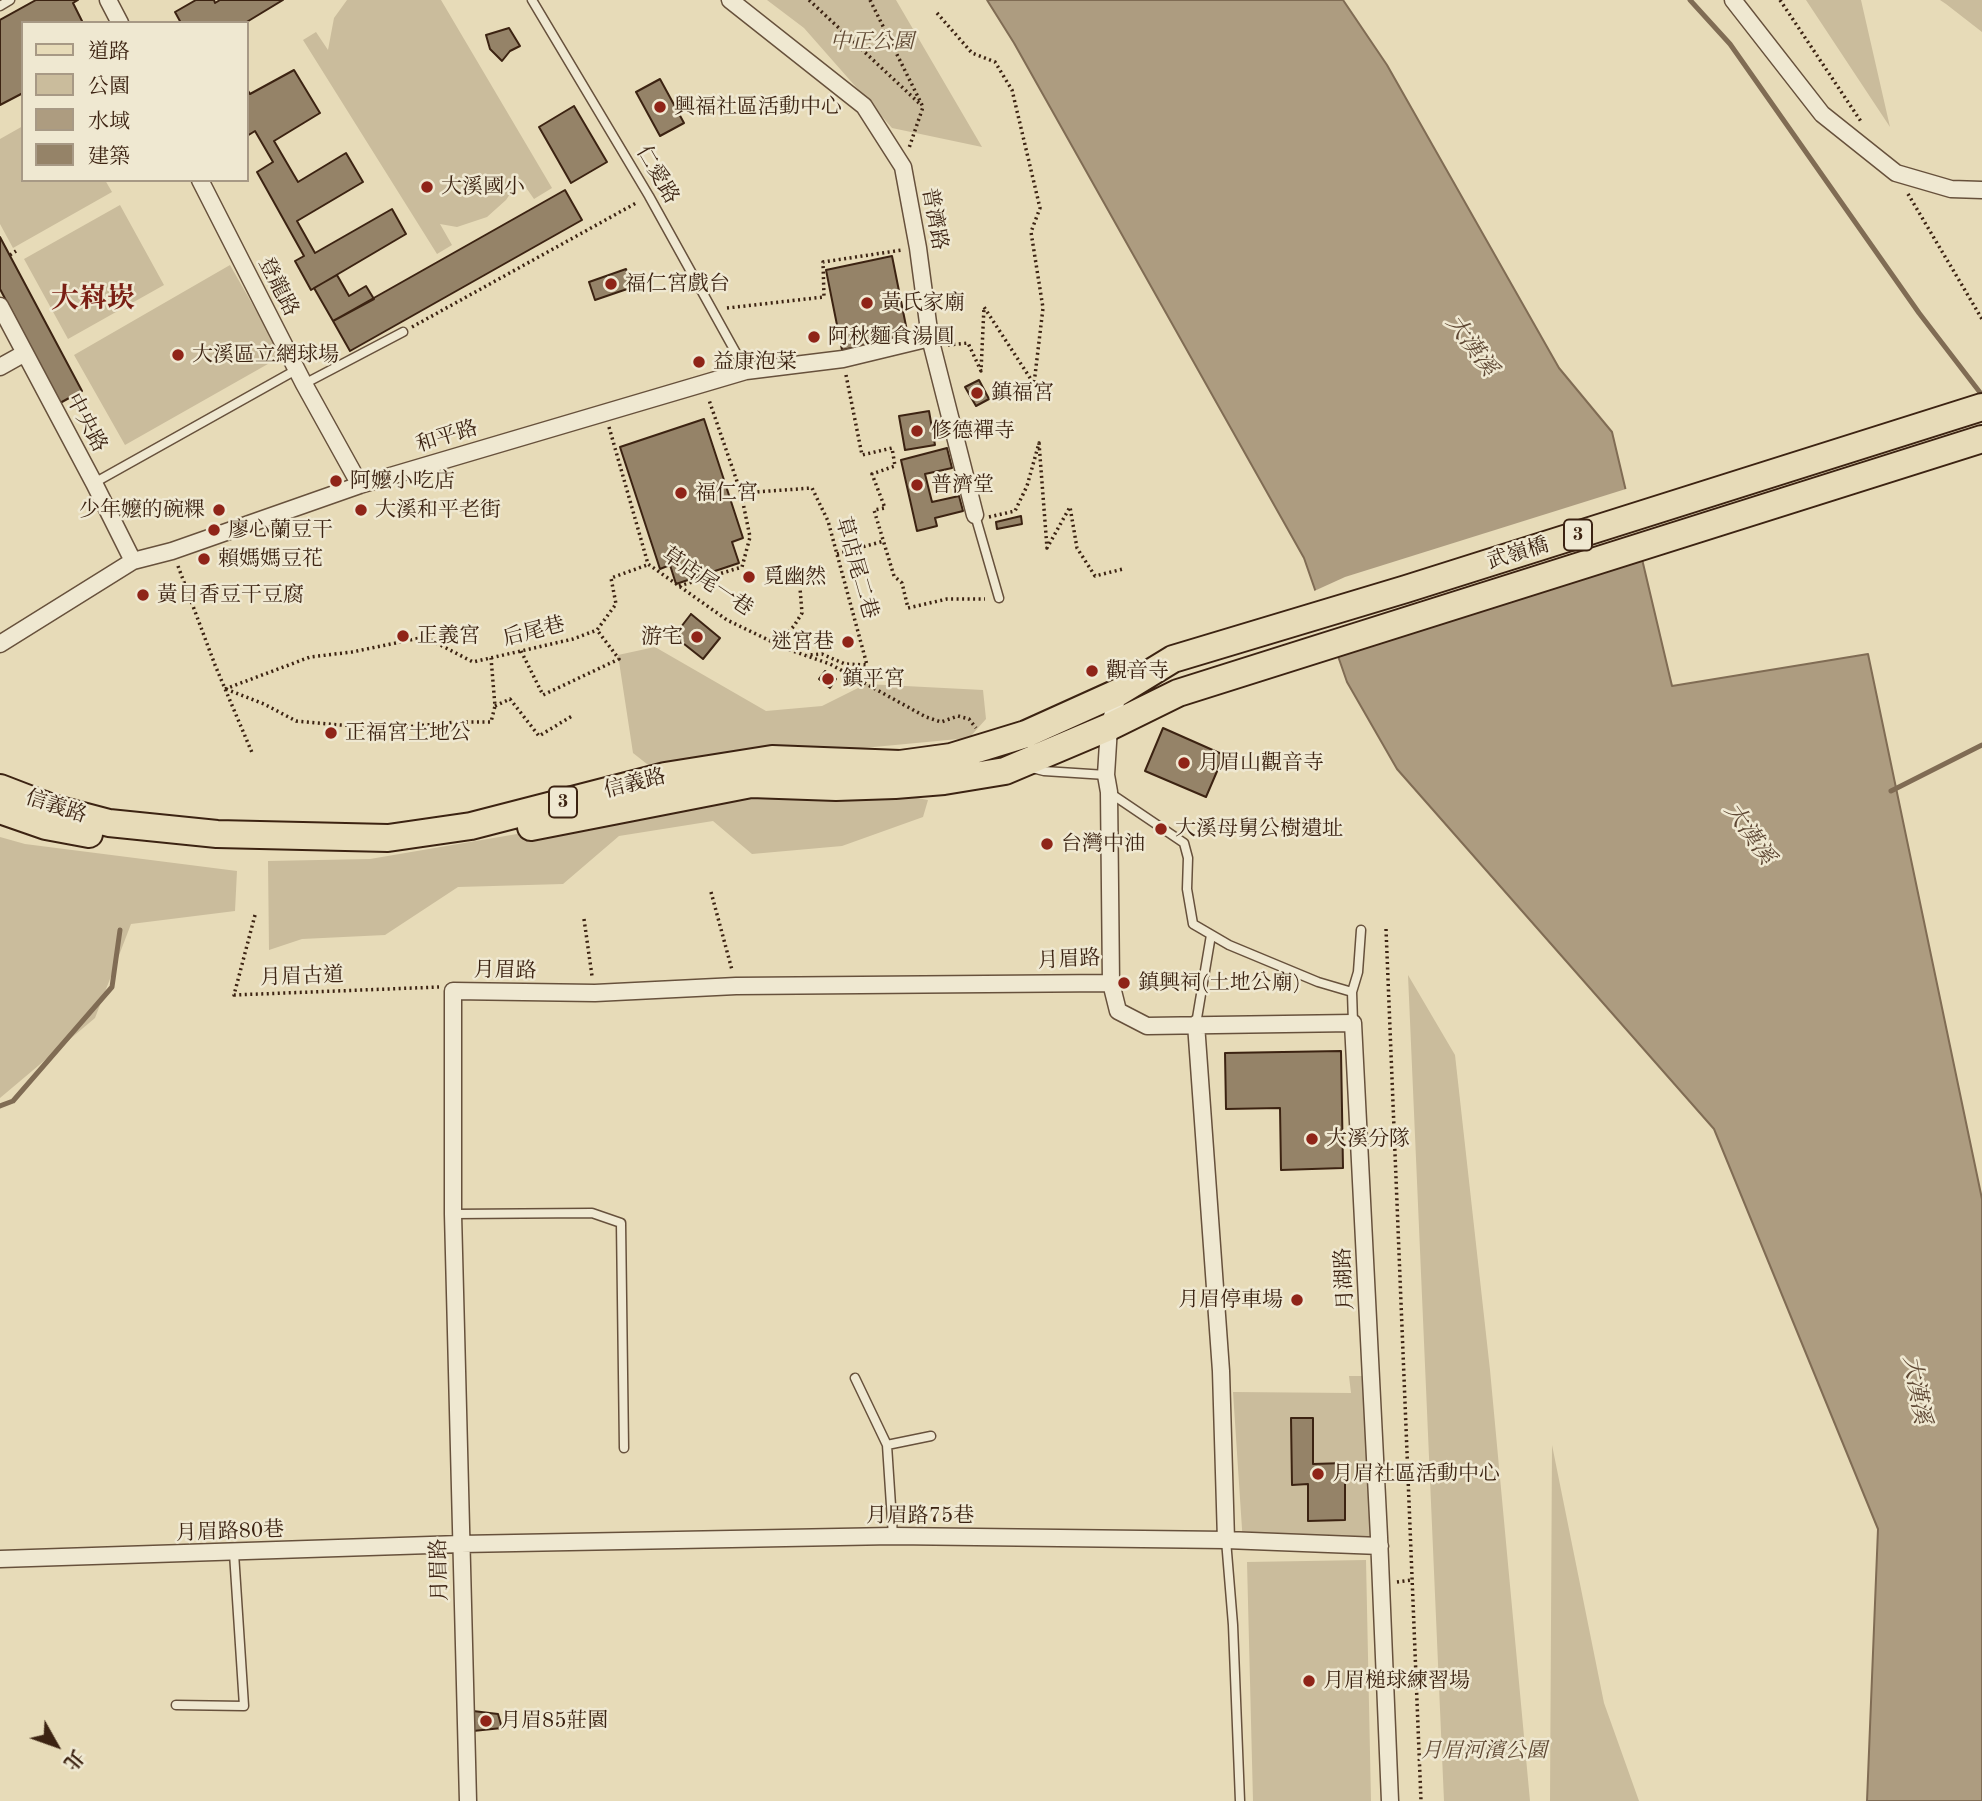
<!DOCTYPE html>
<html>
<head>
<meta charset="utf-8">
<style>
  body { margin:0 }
  #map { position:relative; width:1982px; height:1801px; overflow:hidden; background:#e7dbb8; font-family:"Old Standard TT","Noto Serif TC",serif }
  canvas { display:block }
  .legend { position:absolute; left:21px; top:21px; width:228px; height:161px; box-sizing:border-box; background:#efe8d1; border:2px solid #a79985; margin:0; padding:9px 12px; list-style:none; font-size:21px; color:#3c2312 }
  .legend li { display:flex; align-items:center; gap:14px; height:35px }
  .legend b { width:35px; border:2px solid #a79985 }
  .north { position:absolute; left:21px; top:1710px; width:70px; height:70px; -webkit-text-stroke:5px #efe8d1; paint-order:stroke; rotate:130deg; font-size:19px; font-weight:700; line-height:28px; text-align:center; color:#3c2312 }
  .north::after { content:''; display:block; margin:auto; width:24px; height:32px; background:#3c2312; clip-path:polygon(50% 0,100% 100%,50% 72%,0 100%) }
</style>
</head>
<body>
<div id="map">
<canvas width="1982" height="1801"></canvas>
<ul class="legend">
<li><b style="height:9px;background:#e7dbb8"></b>道路</li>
<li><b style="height:19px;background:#cabc9c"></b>公園</li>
<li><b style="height:19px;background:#ad9c80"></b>水域</li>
<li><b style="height:19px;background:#958368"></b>建築</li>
</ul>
<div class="north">北</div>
</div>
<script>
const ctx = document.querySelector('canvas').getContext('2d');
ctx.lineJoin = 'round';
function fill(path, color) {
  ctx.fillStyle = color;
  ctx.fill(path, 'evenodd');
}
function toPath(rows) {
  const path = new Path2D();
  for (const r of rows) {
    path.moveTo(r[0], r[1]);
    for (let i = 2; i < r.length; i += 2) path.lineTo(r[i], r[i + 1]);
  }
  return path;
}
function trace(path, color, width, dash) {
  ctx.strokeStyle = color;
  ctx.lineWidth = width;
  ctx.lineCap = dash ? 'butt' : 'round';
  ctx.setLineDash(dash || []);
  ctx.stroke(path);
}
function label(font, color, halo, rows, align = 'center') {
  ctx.font = font + ' "Old Standard TT","Noto Serif TC",serif';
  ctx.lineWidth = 5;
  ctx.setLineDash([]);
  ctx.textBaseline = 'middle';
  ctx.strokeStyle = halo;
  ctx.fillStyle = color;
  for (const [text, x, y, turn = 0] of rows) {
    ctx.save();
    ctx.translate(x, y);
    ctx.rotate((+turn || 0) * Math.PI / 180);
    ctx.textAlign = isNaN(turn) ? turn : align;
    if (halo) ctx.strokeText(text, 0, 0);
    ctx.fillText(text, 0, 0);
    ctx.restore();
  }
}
const green = toPath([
  [347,0,441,0,552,188,534,199,520,179,506,200,487,217,457,227,440,224,452,245,437,254,303,40,316,32,328,50,334,18],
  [767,0,896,0,982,147,892,128,804,28],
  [1806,0,1861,0,1890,127],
  [1940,0,1982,0,1982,32,1946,4],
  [23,126,23,180,105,180,112,192,13,248,0,224,0,139],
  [120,205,164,285,68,339,24,259],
  [230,265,282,356,125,445,74,355],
  [655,647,766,711,822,706,866,684,983,690,986,719,969,738,652,768,633,753,618,655],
  [758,793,891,793,928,800,923,817,842,846,752,854,713,821,619,836,563,884,458,887,385,935,302,939,269,950,268,861,370,859],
  [0,837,25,844,237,871,235,911,131,924,95,1018,0,1098],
  [1408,975,1455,1055,1490,1370,1530,1801,1444,1801],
  [1349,1376,1369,1376,1377,1543,1243,1544,1233,1392,1351,1393],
  [1552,1445,1604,1703,1639,1801,1550,1801],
  [1366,1560,1371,1801,1253,1801,1247,1562]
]);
const water = toPath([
  [987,0,1343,0,1387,65,1559,368,1612,432,1672,686,1868,654,1982,1199,1982,1801,1867,1801,1878,1529,1714,1129,1397,769,1347,682,1304,558,1014,43,987,0]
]);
const pier = toPath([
  [1629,488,1645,555,1334,654,1312,592,1345,577]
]);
const stream = toPath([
  [1690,0,1730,44,1919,313,1982,395],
  [1891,791,1982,745],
  [0,1106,13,1101,112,987,120,930]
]);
const building = toPath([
  [36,0,78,0,73,3,83,23,23,23,23,93,0,105,0,20,36,0],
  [214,0,215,3,220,0,283,0,245,23,181,23,175,12,196,0,214,0],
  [509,28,520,46,510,51,502,61,490,49,486,35,509,28],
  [294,70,320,113,274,141,298,182,346,153,363,182,297,221,315,253,392,209,406,234,311,290,295,261,304,256,257,172,273,162,255,131,247,136,247,89,250,94,294,70],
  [660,79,684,123,660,136,636,92,660,79],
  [574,106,607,162,571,183,539,127,574,106],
  [565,190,582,220,350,351,333,321,565,190],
  [0,237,82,391,60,403,0,289,0,237],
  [892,256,908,336,842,350,826,270,892,256],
  [626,269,633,287,595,300,589,282,626,269],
  [337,275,349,296,366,286,374,299,333,321,314,288,337,275],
  [979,380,989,399,976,406,965,387,979,380],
  [929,411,935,445,905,450,899,416,929,411],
  [704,419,743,538,732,542,739,563,676,584,670,565,660,569,620,447,704,419],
  [947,448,952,468,925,474,932,502,959,496,963,511,935,518,937,526,917,531,901,460,947,448],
  [1021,516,1022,524,997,529,996,522,1021,516],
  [691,614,720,638,703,659,674,636,691,614],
  [825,671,836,679,830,688,819,679,825,671],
  [1163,728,1224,755,1206,797,1145,771,1163,728],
  [1341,1051,1343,1168,1281,1170,1280,1108,1226,1109,1225,1053,1341,1051],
  [1291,1418,1313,1418,1313,1464,1345,1463,1345,1520,1308,1521,1308,1484,1292,1485,1291,1418],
  [473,1711,498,1714,502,1728,473,1731,473,1711]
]);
const path = toPath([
  [809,0,919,103],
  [870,0,923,107,909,148],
  [1780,0,1862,123],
  [937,13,972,53,995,62,1012,90,1040,208,1031,232,1043,308,1034,384,984,307,981,371,968,343,948,345],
  [1908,194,1982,319],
  [10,255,16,251],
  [727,308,824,297,823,262,902,250],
  [412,327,638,202],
  [846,375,862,455,892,448,895,466,872,474,885,508,874,510,894,576,902,583,908,608,947,599,985,599],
  [609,427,648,564,727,620,787,649,830,664,926,717,941,722,958,716,969,719,976,728],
  [741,493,812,488,828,521,867,665,845,664,822,654,807,655],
  [989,517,1015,511,1027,486,1039,443,1047,548,1070,507,1077,548,1095,576,1123,569],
  [837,554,884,541],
  [178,566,215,665,253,755],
  [679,586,742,567,750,537,741,493,709,400],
  [777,644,794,626,802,613,800,588],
  [521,651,543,695,619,659,597,630],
  [225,689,310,657,352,652,425,637,473,662,573,639,597,630,616,604,611,578,647,565],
  [226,689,264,704,296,721,340,725,405,727,457,722,491,722,495,706,491,658],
  [495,706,510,699,539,736,572,716],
  [711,892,732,970],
  [255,915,234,995,439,987],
  [584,919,592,976],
  [1386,929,1421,1801],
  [1397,1582,1412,1580]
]);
const service = toPath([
  [532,0,649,196,746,371],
  [0,6,10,0],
  [304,384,403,332],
  [94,483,296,370],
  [975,515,999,598],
  [1032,768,1044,771,1106,775],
  [1110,793,1184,843,1188,858,1187,889,1193,924,1229,945,1318,982,1352,992,1353,1023],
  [1352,992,1358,972,1361,930],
  [1196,1024,1211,935],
  [453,1214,592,1213,621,1223,624,1448],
  [855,1378,887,1445,893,1536],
  [887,1445,931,1436],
  [1226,1540,1233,1625,1240,1801],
  [176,1705,244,1706,234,1553]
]);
const minor = toPath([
  [108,0,120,23],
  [730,0,864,106,903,167,918,248,930,338,975,515],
  [1733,0,1822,114,1896,173,1951,189,1982,190],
  [200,180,304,384,360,485],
  [0,306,94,483,133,561],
  [0,367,25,353],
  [0,644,133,561,172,551,360,485,746,371,843,359,930,338],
  [1111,983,1118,1011,1147,1026,1353,1023,1379,1537,1390,1801],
  [1196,1024,1221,1371,1226,1540],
  [0,1559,461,1544,893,1536,1226,1540,1380,1546],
  [468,1801,453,1214,453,991,595,993,736,986,1111,983,1109,792,1106,775,1109,727,1119,692]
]);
const primary = toPath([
  [0,788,52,808,109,823,217,834,388,838,471,826,665,776,772,759,900,764,951,757,1026,734,1119,692,1173,659,1406,589,1982,407],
  [0,810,46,826,89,834],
  [531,827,751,784,836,787,895,785,944,781,1005,771,1109,727,1178,693,1982,439]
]);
const markers = [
  [660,107,7,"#8f2418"],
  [427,187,7,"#8f2418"],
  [611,284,7,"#8f2418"],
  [867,303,7,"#8f2418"],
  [814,337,7,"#8f2418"],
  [178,355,7,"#8f2418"],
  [699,362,7,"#8f2418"],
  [977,393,7,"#8f2418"],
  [917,431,7,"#8f2418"],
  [336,481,7,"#8f2418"],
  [917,485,7,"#8f2418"],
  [681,493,7,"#8f2418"],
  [219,510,7,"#8f2418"],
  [361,510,7,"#8f2418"],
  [214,530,7,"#8f2418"],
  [204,559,7,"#8f2418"],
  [749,577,7,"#8f2418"],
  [143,595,7,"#8f2418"],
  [403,636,7,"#8f2418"],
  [697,637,7,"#8f2418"],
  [848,642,7,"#8f2418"],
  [1092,671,7,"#8f2418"],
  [828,679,7,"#8f2418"],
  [331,733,7,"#8f2418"],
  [1184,763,7,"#8f2418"],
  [1161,829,7,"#8f2418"],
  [1047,844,7,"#8f2418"],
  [1124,983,7,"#8f2418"],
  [1312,1139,7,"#8f2418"],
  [1297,1300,7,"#8f2418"],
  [1318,1474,7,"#8f2418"],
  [1309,1681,7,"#8f2418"],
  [486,1721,7,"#8f2418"]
];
const shields = [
  [1578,535,28],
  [563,802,28]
];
const shieldNames = [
  ["3",1578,535],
  ["3",563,802]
];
const parkNames = [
  ["中正公園",872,42],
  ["月眉河濱公園",1484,1751]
];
const poiNames = [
  ["興福社區活動中心",674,107],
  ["大溪國小",441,187],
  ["福仁宮戲台",625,284],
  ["黃氏家廟",881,303],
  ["阿秋麵食湯圓",828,337],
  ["大溪區立網球場",192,355],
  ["益康泡菜",713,362],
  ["鎮福宮",991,393],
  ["修德禪寺",931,431],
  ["阿嬤小吃店",350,481],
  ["普濟堂",931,485],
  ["福仁宮",695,493],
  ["少年嬤的碗粿",205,510,"right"],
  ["大溪和平老街",375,510],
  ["廖心蘭豆干",228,530],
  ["賴媽媽豆花",218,559],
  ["覓幽然",763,577],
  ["黃日香豆干豆腐",157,595],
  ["正義宮",417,636],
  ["游宅",683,637,"right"],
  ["迷宮巷",834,642,"right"],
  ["觀音寺",1106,671],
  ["鎮平宮",842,679],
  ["正福宮土地公",345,733],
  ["月眉山觀音寺",1198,763],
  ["大溪母舅公樹遺址",1175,829],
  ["台灣中油",1061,844],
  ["鎮興祠(土地公廟)",1138,983],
  ["大溪分隊",1326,1139],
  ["月眉停車場",1283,1300,"right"],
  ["月眉社區活動中心",1332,1474],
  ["月眉槌球練習場",1323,1681],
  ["月眉85莊園",500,1721]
];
const streetNames = [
  ["仁愛路",657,175,60],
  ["普濟路",934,219,80],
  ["登龍路",278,287,63],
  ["中央路",86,423,62],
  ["和平路",447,437,-17],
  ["武嶺橋",1518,554,-17],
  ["草店尾二巷",856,568,74],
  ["草店尾一巷",707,582,34],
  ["后尾巷",534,632,-14],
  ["信義路",635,784,-14],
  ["信義路",56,807,18],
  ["月眉路",1069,960,-3],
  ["月眉路",505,971,1],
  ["月眉古道",302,977,-2],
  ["月湖路",1345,1279,-93],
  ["月眉路75巷",920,1516],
  ["月眉路80巷",230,1532,-2],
  ["月眉路",440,1570,-92]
];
const waterNames = [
  ["大漢溪",1471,346,54],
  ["大漢溪",1749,834,55],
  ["大漢溪",1916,1390,80]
];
const districtNames = [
  ["大嵙崁",93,300]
];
fill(green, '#cabc9c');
fill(water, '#ad9c80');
trace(water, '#806c54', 2);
fill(pier, '#e7dbb8');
trace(stream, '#806c54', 5);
fill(building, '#958368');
trace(building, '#3c2312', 2);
trace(service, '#67513c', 11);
trace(minor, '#67513c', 19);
trace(primary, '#3c2312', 30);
trace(path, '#3c2312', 3.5, [2, 3.5]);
trace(service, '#efe8d1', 8);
trace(minor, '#efe8d1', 16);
trace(primary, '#e7dbb8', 26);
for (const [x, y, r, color] of markers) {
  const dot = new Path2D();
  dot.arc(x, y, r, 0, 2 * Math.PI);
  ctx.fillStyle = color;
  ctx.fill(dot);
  trace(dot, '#efe8d1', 2.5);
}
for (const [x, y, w] of shields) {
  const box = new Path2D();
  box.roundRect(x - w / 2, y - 15.5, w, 31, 5);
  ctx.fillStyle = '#efe8d1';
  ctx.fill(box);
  trace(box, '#3c2312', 2);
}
label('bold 19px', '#3c2312', null, shieldNames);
label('italic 21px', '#604934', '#efe8d1', parkNames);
label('21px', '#3c2312', '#efe8d1', poiNames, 'left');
label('21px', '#3c2312', '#efe8d1', streetNames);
label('italic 23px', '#5e4733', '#efe8d1', waterNames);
label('bold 28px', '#7a1f14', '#efe8d1', districtNames);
</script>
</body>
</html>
